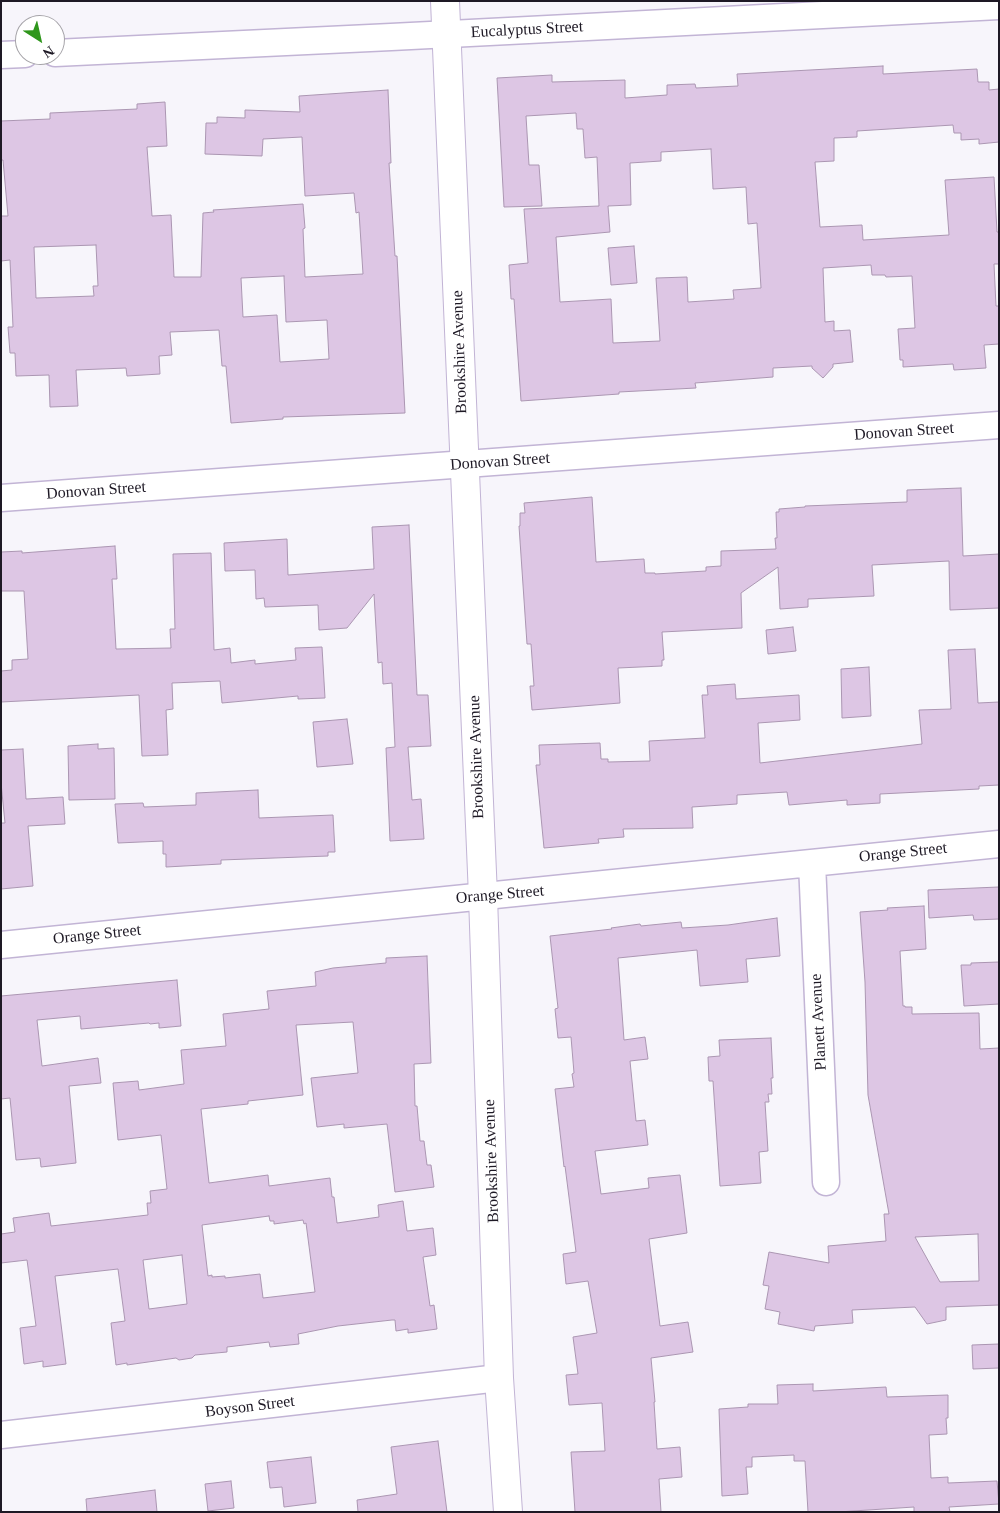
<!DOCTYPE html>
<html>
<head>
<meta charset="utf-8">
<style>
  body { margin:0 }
  #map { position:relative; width:1000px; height:1513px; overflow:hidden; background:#f7f5fb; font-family:"Times New Roman",serif }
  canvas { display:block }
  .frame { position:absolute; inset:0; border:2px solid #1e1925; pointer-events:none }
  .north { position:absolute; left:15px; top:15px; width:50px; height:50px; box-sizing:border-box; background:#fff; border:1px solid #a5a3a8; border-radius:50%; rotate:145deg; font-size:14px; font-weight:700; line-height:20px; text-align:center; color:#1e1925 }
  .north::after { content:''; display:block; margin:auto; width:18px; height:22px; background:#2f961c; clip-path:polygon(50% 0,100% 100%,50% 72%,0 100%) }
</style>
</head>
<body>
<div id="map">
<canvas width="1000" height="1513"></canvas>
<div class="frame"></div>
<div class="north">N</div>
</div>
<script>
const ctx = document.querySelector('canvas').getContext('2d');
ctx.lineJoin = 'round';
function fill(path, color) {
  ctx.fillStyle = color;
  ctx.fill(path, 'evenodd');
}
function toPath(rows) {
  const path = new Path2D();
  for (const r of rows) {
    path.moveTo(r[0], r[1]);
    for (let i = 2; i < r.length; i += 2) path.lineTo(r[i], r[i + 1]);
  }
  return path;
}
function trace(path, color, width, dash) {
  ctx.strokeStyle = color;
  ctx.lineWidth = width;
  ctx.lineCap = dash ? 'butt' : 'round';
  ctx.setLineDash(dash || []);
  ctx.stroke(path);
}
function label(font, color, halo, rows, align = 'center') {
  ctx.font = font + ' "Times New Roman",serif';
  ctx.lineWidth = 4;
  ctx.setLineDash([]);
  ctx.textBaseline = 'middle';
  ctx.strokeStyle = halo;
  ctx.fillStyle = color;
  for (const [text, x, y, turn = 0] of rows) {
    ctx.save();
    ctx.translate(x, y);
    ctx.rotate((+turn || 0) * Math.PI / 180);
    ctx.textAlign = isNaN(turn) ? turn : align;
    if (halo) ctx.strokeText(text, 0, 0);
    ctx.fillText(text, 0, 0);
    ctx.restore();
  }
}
const building = toPath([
  [883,66,883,74,977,69,978,82,989,82,989,90,999,89,999,142,979,144,979,139,961,140,961,133,954,133,953,125,857,131,857,137,834,138,834,161,815,162,820,227,862,225,863,240,949,235,945,180,994,177,997,232,999,232,999,264,994,264,996,306,999,306,999,344,984,345,986,368,954,370,953,364,903,367,903,360,900,360,898,329,915,328,912,276,886,277,885,275,872,275,871,265,823,268,825,322,834,321,834,331,850,330,853,362,833,364,833,367,823,378,812,368,812,366,773,368,773,377,695,383,696,388,619,392,619,394,521,401,514,299,511,299,509,265,528,263,524,209,599,206,597,157,585,158,583,129,577,129,576,113,526,116,529,165,539,165,542,206,504,207,497,78,552,75,552,82,625,80,625,98,667,95,667,85,695,84,696,88,738,86,737,74,883,66],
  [711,149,713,189,746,187,748,224,757,223,761,288,733,290,734,299,688,302,687,277,656,278,660,341,613,343,611,299,560,302,556,237,610,232,608,206,631,205,630,163,661,161,661,152,711,149],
  [388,90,391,163,389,163,395,256,397,256,405,413,283,417,283,419,231,423,226,366,222,366,219,330,170,332,172,355,159,356,160,374,127,376,126,368,76,370,78,406,50,407,49,375,16,376,15,353,10,353,8,327,13,327,10,260,1,261,1,216,8,216,3,160,1,160,1,121,50,119,50,113,137,109,137,104,165,102,167,146,147,147,152,216,171,215,174,277,201,277,203,213,214,212,213,210,303,204,305,228,303,229,305,277,363,274,359,212,356,213,354,193,305,196,302,137,263,139,262,156,205,154,206,123,217,123,217,117,245,118,245,110,300,112,299,96,388,90],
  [96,245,98,286,93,286,94,296,36,298,34,247,96,245],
  [284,276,286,322,327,320,329,359,280,362,277,315,243,317,241,278,284,276],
  [634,246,637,283,611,285,608,248,634,246],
  [961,488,963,556,999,554,999,608,950,610,949,561,872,565,874,596,808,599,808,607,780,609,778,567,741,593,742,628,662,632,664,660,662,660,662,666,618,668,620,703,532,710,530,686,534,686,531,644,527,644,519,526,520,526,520,513,525,513,524,503,592,497,596,562,644,559,645,573,655,573,655,574,706,571,706,567,721,566,721,551,776,549,775,538,777,538,776,512,779,512,779,509,805,507,805,506,907,502,907,490,961,488],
  [409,525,417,695,428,695,431,746,408,747,412,800,421,799,424,839,390,841,386,748,395,747,392,683,383,684,382,662,378,663,374,594,347,628,319,630,318,605,265,607,264,598,256,599,255,570,225,571,224,543,287,539,288,575,374,569,372,527,409,525],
  [115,546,117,579,112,579,116,649,171,648,170,629,175,629,173,554,211,553,214,650,230,648,231,663,255,660,255,664,296,660,295,648,322,647,325,698,298,699,298,696,222,703,220,681,172,683,173,709,166,710,168,755,142,756,139,695,1,702,1,671,12,670,12,660,28,659,24,591,1,591,1,552,22,551,22,553,115,546],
  [793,627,796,651,768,654,766,630,793,627],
  [975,649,978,703,999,702,999,785,979,786,979,789,880,794,880,803,847,805,847,800,789,805,787,792,737,795,737,804,692,807,693,828,623,829,624,837,598,839,599,843,544,848,536,765,540,765,539,745,600,743,601,759,608,759,608,762,650,761,649,741,705,738,702,695,708,695,707,686,735,684,736,699,799,695,800,720,758,723,760,763,922,744,919,710,951,709,948,650,975,649],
  [869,667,871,716,842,718,841,669,869,667],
  [347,719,353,764,317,767,313,722,347,719],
  [98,744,98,749,114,748,115,799,69,800,68,746,98,744],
  [23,749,26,799,63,797,65,824,28,826,33,886,1,889,1,823,5,823,1,783,1,750,23,749],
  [258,790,259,818,333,815,335,852,328,852,328,856,221,860,221,864,166,867,166,854,163,854,163,841,118,843,115,804,143,803,144,807,196,805,196,793,258,790],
  [999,887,999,919,974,920,973,915,929,918,928,890,999,887],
  [924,906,926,949,900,951,903,1006,905,1006,905,1007,912,1007,912,1014,979,1013,980,1049,999,1048,999,1305,946,1307,946,1320,927,1324,915,1307,852,1310,853,1323,815,1326,814,1331,778,1324,780,1312,765,1309,769,1286,763,1285,769,1252,829,1263,828,1246,886,1241,884,1214,889,1214,868,1095,865,982,860,912,888,910,887,908,924,906],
  [978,1234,979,1281,940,1282,915,1237,978,1234],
  [777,918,780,956,746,959,748,982,700,986,697,950,618,958,624,1040,645,1037,648,1059,630,1061,636,1121,645,1120,648,1145,595,1151,601,1194,649,1188,648,1178,680,1175,687,1233,649,1239,660,1326,688,1322,693,1352,651,1358,655,1402,654,1402,657,1449,680,1447,682,1477,659,1479,661,1512,575,1512,571,1452,605,1451,602,1403,569,1405,566,1375,578,1374,573,1337,597,1333,588,1281,566,1284,563,1254,576,1252,565,1166,564,1167,555,1089,574,1087,572,1074,574,1073,571,1037,558,1038,555,1009,558,1008,550,936,612,929,611,928,640,924,641,926,681,922,682,928,728,925,777,918],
  [427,956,431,1063,414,1064,415,1106,417,1106,420,1141,424,1141,427,1165,431,1165,434,1187,395,1192,387,1124,344,1128,344,1124,317,1127,311,1078,358,1073,353,1022,296,1025,303,1095,248,1101,248,1104,201,1109,209,1183,268,1175,269,1186,330,1178,332,1197,334,1197,337,1223,379,1217,378,1205,403,1201,407,1231,433,1228,436,1255,423,1257,430,1306,434,1305,437,1329,408,1333,408,1329,396,1331,395,1320,392,1320,338,1326,298,1334,299,1344,270,1347,269,1342,227,1347,227,1352,195,1355,192,1358,179,1360,176,1358,127,1365,127,1363,116,1365,111,1323,125,1321,118,1269,55,1276,66,1364,43,1367,43,1361,24,1364,20,1328,36,1326,27,1260,1,1263,1,1234,15,1232,13,1218,49,1213,51,1226,148,1215,147,1203,151,1203,150,1191,167,1189,161,1135,118,1140,113,1083,138,1081,139,1090,184,1084,181,1050,226,1046,223,1014,269,1009,267,991,316,986,315,972,333,968,386,963,386,958,427,956],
  [269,1216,270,1221,274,1221,274,1224,303,1220,304,1224,306,1223,315,1292,263,1298,260,1274,225,1278,225,1276,212,1277,212,1275,208,1276,202,1225,269,1216],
  [182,1255,187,1304,149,1309,143,1260,182,1255],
  [999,962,999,1004,964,1006,961,965,971,965,971,963,999,962],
  [177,980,181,1026,159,1028,159,1023,150,1024,149,1023,81,1029,80,1016,37,1020,42,1066,98,1058,101,1083,69,1086,76,1163,41,1167,40,1158,16,1160,10,1098,1,1099,1,996,177,980],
  [771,1038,773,1078,771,1078,772,1094,768,1094,769,1102,765,1102,768,1151,759,1152,761,1183,720,1186,713,1081,709,1081,708,1057,720,1056,719,1040,771,1038],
  [999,1344,999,1368,973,1369,972,1345,999,1344],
  [813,1384,813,1391,886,1387,887,1397,948,1395,948,1418,946,1418,947,1434,929,1435,931,1478,948,1477,948,1483,997,1481,999,1504,949,1507,950,1512,914,1512,914,1507,838,1512,808,1512,805,1461,794,1461,794,1455,752,1457,752,1467,746,1467,748,1494,722,1496,719,1409,748,1407,748,1404,778,1404,777,1385,813,1384],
  [438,1441,447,1512,358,1512,357,1500,397,1494,391,1447,438,1441],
  [311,1457,316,1503,284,1507,282,1487,270,1488,267,1462,311,1457],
  [231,1481,234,1508,208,1511,205,1484,231,1481],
  [155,1490,157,1512,87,1512,86,1499,155,1490]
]);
const street = toPath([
  [55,53,391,37,999,6],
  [1,55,25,54],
  [1,498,999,425],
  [812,863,826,1182],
  [1,945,999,844],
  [1,1435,499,1378]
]);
const secondary = toPath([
  [445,1,483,896,499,1378,508,1512]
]);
const streetNames = [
  ["Eucalyptus Street",527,30,-3],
  ["Brookshire Avenue",460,352,-92],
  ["Donovan Street",904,432,-4],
  ["Donovan Street",500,462,-4],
  ["Donovan Street",96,491,-4],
  ["Brookshire Avenue",477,757,-92],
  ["Orange Street",903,853,-6],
  ["Orange Street",500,895,-5],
  ["Orange Street",97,935,-6],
  ["Planett Avenue",819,1022,-93],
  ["Brookshire Avenue",492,1161,-92],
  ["Boyson Street",250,1407,-7]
];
fill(building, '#ddc6e4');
trace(building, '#ab96b2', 1);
trace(street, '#c2b4d5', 29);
trace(secondary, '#c2b4d5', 30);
trace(street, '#fff', 26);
trace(secondary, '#fff', 28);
label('16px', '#1e1925', '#fff', streetNames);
</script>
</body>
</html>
